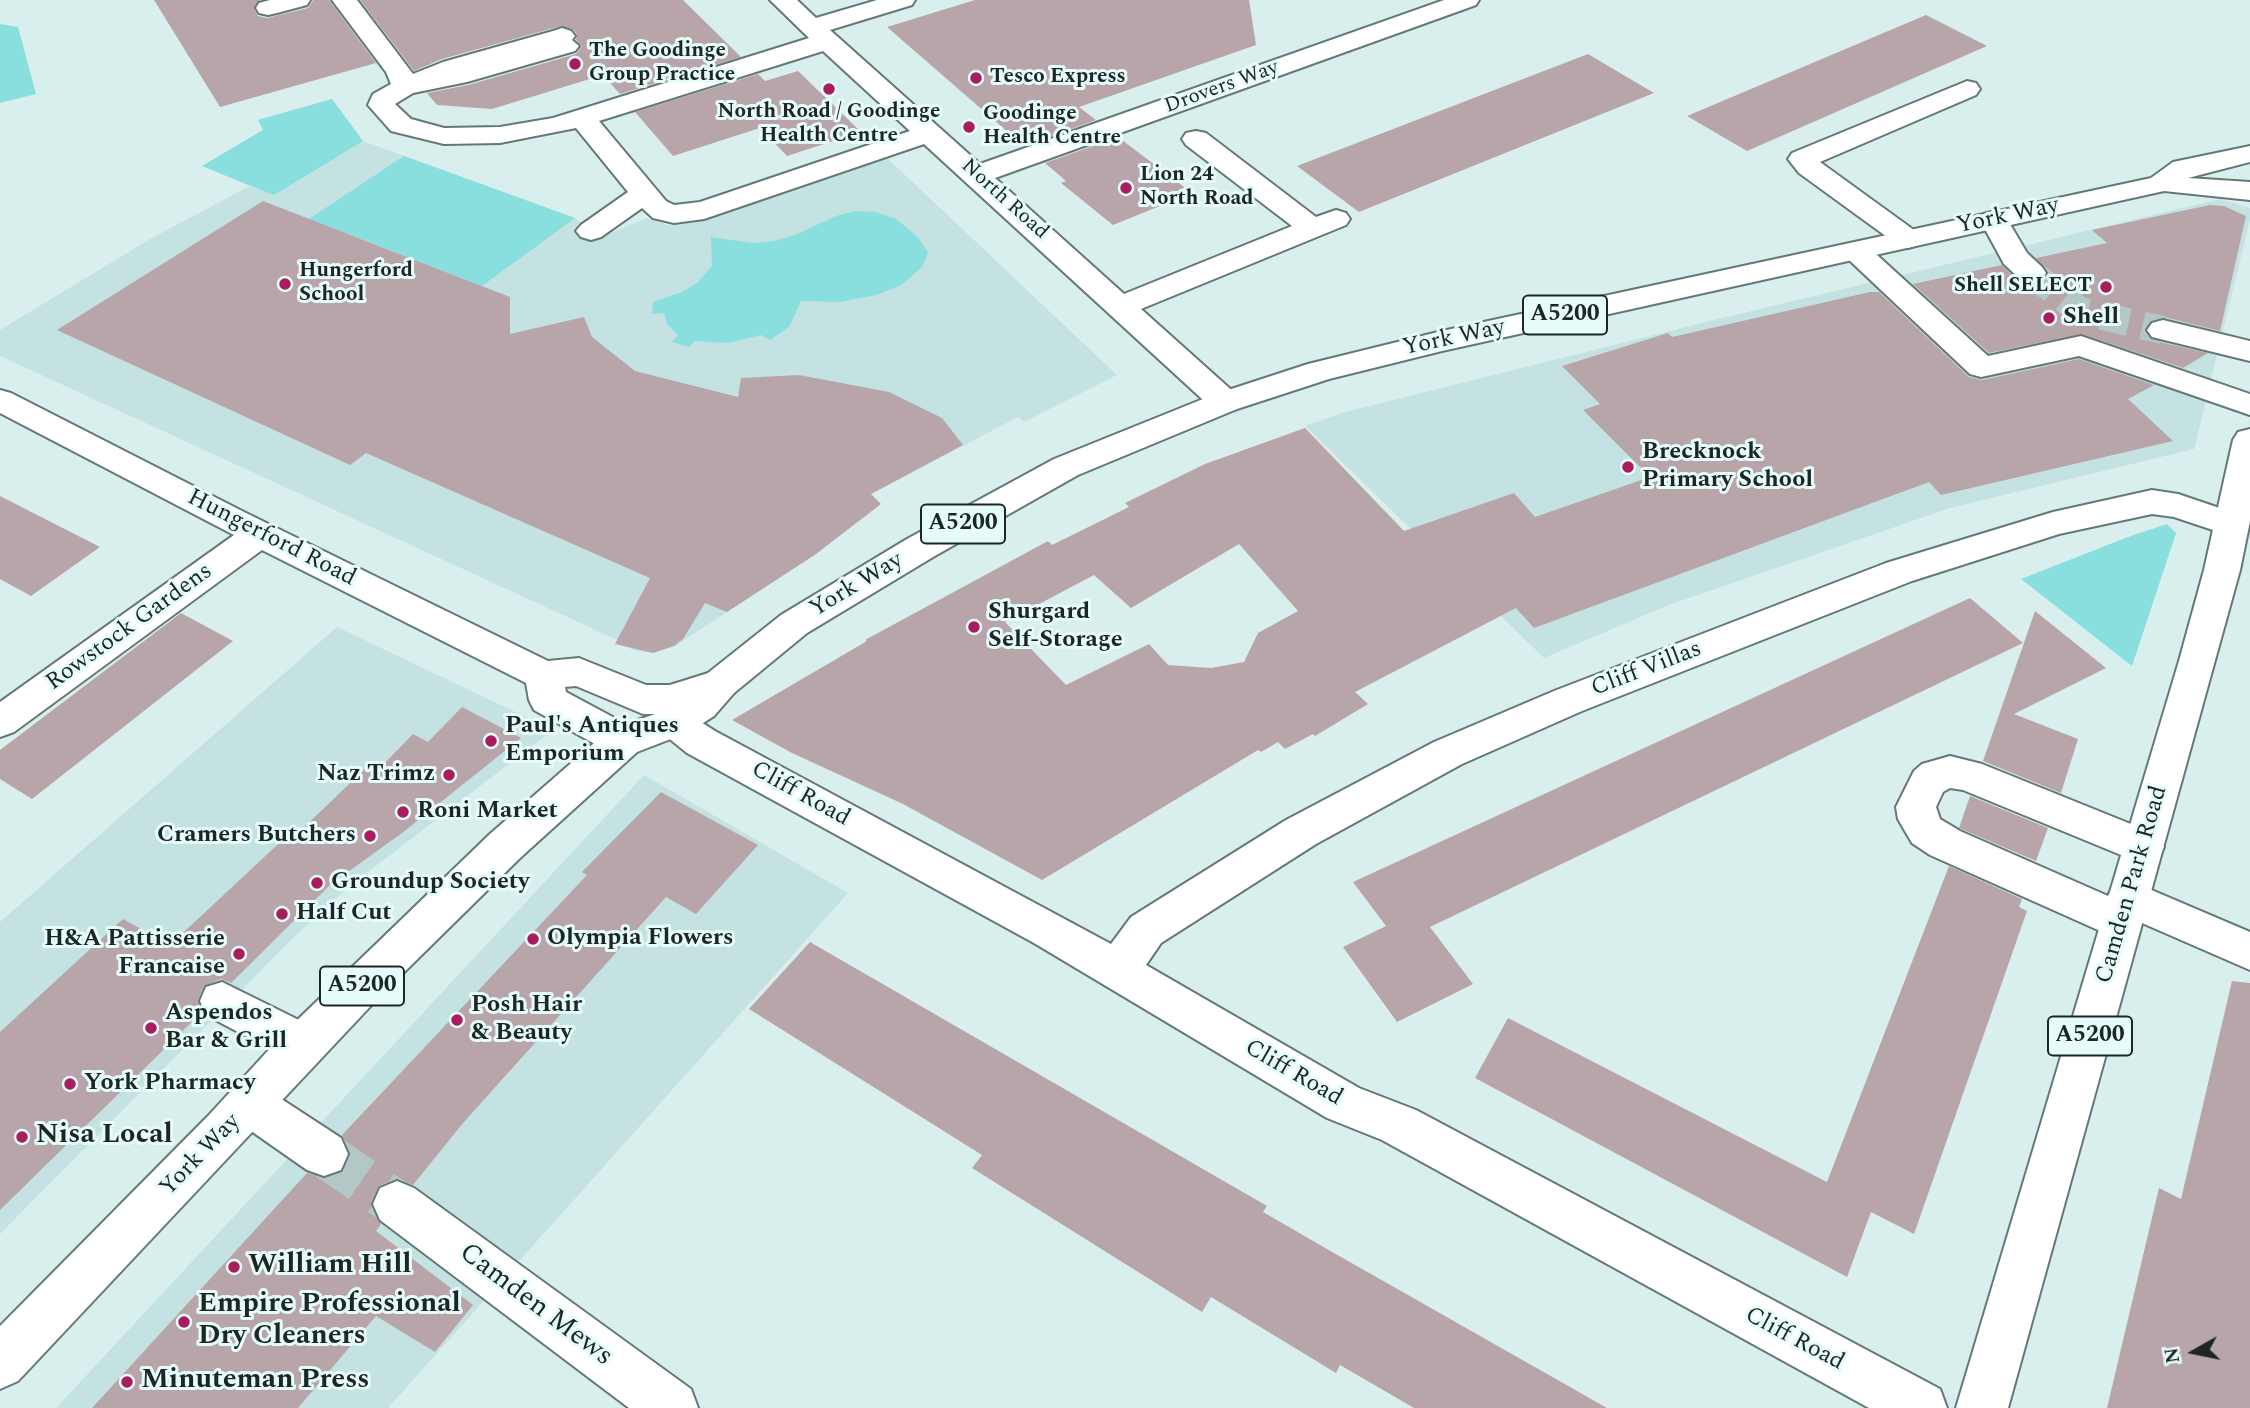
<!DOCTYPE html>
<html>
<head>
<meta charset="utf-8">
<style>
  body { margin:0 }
  #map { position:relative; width:2250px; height:1408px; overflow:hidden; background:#d9efee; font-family:Spectral,serif }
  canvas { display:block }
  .north { position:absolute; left:2159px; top:1317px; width:70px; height:70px; -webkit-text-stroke:5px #e6fcfb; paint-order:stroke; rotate:261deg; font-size:19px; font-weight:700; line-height:28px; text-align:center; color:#1d2525 }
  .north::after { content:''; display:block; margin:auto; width:24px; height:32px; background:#1d2525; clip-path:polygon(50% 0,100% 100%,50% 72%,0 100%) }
</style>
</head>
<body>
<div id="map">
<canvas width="2250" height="1408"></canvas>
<div class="north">N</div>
</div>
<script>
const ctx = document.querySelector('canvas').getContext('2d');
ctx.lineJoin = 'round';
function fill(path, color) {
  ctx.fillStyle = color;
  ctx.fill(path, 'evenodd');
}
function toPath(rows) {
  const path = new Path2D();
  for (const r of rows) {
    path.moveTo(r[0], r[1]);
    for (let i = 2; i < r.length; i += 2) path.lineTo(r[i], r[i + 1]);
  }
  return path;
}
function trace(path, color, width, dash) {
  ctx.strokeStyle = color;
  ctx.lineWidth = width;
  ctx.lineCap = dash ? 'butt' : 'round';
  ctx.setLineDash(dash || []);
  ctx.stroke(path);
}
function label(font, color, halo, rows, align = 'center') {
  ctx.font = font + ' Spectral,serif';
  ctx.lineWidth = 6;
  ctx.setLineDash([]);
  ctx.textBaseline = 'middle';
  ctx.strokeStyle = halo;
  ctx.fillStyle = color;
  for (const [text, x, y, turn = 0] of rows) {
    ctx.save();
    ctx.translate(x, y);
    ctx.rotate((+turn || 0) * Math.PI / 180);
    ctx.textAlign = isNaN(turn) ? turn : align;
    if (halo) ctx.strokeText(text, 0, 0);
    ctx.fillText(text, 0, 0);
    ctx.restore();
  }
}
const built = toPath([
  [332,99,363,141,575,218,591,231,604,236,646,218,668,225,696,222,886,157,1117,375,1024,422,1018,417,871,494,816,554,675,646,653,653,632,650,626,644,0,356,0,330,150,239,250,186,202,166,263,130,258,120],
  [2220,199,2250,208,2250,220,2194,449,1950,508,1666,606,1544,658,1305,426,1342,413,1722,318],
  [337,627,553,730,346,889,295,936,0,1234,0,922],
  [644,775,848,893,388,1408,56,1408]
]);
const green = toPath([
  [0,24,18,27,36,94,0,103],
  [332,99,363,141,274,195,202,166,263,130,258,120],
  [404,156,575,218,482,286,349,234,313,257,320,224,309,219],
  [855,211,876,212,896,219,918,237,928,253,922,267,901,285,876,295,840,302,801,301,789,327,770,340,761,335,728,343,695,341,689,347,672,342,678,335,667,324,664,313,652,314,653,302,682,292,697,283,712,266,711,237,752,243,774,241,795,235,836,216],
  [2167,524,2176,533,2132,666,2021,579,2128,537]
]);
const building = toPath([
  [154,0,260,0,254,9,258,16,267,18,308,8,313,0,329,0,376,63,220,107],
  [360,0,683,0,741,57,620,94,603,75,492,109,437,105,427,93,468,85,576,54,582,46,576,40,577,34,572,29,561,26,442,59,414,71],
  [975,0,1249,0,1256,45,1079,107,1096,120,1024,146,887,27],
  [1926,15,1987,46,1747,151,1687,116],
  [1588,54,1654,93,1359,212,1297,166],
  [798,71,861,132,787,156,760,128,673,156,635,112,758,74,765,81],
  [1118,137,1192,193,1113,225,1061,183,1066,181,1045,163],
  [263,201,510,297,510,334,584,317,592,337,635,371,738,397,741,378,799,375,889,392,942,418,963,445,871,494,881,504,816,554,727,612,705,603,683,639,674,646,653,653,615,644,650,578,366,453,350,465,57,330],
  [2210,205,2224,206,2246,216,2220,331,2164,317,2151,320,2144,330,2151,340,2208,353,2183,368,2082,334,1989,353,1913,284,2002,265,2018,281,2032,285,2043,282,2048,274,2036,258,2107,243,2092,230],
  [1870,292,1879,292,1969,377,1982,380,2079,359,2154,385,2128,399,2173,441,1941,495,1929,482,1534,628,1516,608,1355,692,1368,704,1315,736,1313,734,1285,749,1278,742,1261,752,1258,750,1042,880,903,804,792,753,732,720,867,641,865,640,1048,541,1052,545,1129,507,1125,503,1205,464,1305,428,1404,531,1514,493,1535,517,1650,477,1583,410,1600,404,1562,366,1668,333,1672,337],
  [1239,544,1298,611,1258,633,1244,662,1211,668,1168,665,1149,644,1066,685,1005,622,1094,575,1131,608],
  [0,496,100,547,31,596,0,579],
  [1970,598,2023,643,1430,927,1473,984,1397,1022,1343,947,1386,926,1353,882],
  [2035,611,2106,668,2014,714,2078,739,2061,793,1983,761],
  [181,613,233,641,32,799,0,779,0,750],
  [462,707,521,738,402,833,331,884,231,983,221,979,204,986,198,1000,202,1012,0,1210,0,1032,123,919,170,945,290,833,295,836,371,763,380,768,413,734,428,742],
  [661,792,758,845,696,914,666,897,463,1123,413,1185,396,1179,379,1186,371,1203,381,1224,376,1231,473,1305,435,1352,376,1316,298,1408,92,1408,307,1173,325,1178,343,1171,350,1153,342,1135,587,875,582,872],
  [1970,796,2048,828,2036,861,1959,828],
  [1949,866,2022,899,2019,907,2027,911,1914,1234,1871,1212,1847,1277,1475,1078,1508,1018,1827,1182],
  [810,942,1267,1206,1263,1212,1334,1253,1607,1408,1414,1408,1340,1365,1336,1373,1211,1297,1202,1312,972,1168,982,1155,749,1009],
  [2232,981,2250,983,2250,1408,2107,1408,2159,1188,2181,1199]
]);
const minorTunnelFar1 = toPath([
  [2031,273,2080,311,2163,330]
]);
const minorTunnel = toPath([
  [324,1154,397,1204]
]);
const minor = toPath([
  [270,0,310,0,307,5,277,13,268,15,259,13,256,8,259,3,270,0],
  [332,0,357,0,413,74,443,62,553,31,562,28,571,31,575,36,572,40,579,46,575,51,467,82,413,93,395,104,411,119,444,128,500,127,553,118,809,38,770,0,797,0,816,18,877,0,915,0,912,5,830,30,980,164,1444,0,1479,0,1476,5,995,178,1124,294,1292,226,1186,145,1182,139,1186,133,1196,131,1206,133,1316,217,1336,210,1346,213,1350,219,1346,225,1141,309,1237,395,1241,402,1237,409,1225,412,1213,409,924,144,704,219,674,223,653,218,642,208,601,237,591,240,581,237,576,231,581,225,628,192,576,128,500,143,444,144,391,131,368,105,373,94,391,84,386,72,332,0],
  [823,51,910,131,700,202,674,205,666,201,599,121,823,51],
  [1967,81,1976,83,1980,89,1976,95,1820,162,1918,233,1923,239,1918,245,1908,248,1898,245,1799,173,1788,159,1792,153,1967,81],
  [1994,211,2004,214,2027,253,2042,267,2046,273,2042,279,2031,282,2020,279,2004,264,1980,220,1984,214,1994,211],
  [1856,242,1866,245,1988,356,2081,336,2250,394,2250,415,2079,356,1981,377,1970,374,1846,257,1841,251,1846,245,1856,242],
  [2163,320,2250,341,2250,361,2152,337,2147,330,2152,323,2163,320],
  [0,390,11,393,244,512,548,661,579,658,646,685,670,685,721,669,734,673,740,683,734,693,682,710,715,731,1111,944,1131,917,1286,820,1434,742,1554,691,1886,563,2053,512,2152,490,2178,494,2243,516,2248,524,2243,532,2231,536,2174,517,2152,514,2059,534,1912,581,1582,711,1462,764,1316,844,1161,943,1146,965,1359,1088,1416,1110,1940,1389,1947,1408,1869,1408,1382,1140,1327,1118,1034,943,687,753,661,732,656,722,660,714,643,714,576,686,565,687,566,692,637,730,643,741,637,752,623,756,609,752,534,710,529,700,526,683,262,550,14,732,0,737,0,702,234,535,0,413,0,390],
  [1950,756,1982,764,2158,835,2164,847,2158,859,2143,864,1963,790,1950,788,1943,792,1936,807,1940,819,1960,831,2108,896,2113,886,2128,880,2250,932,2250,970,2142,923,2137,934,2122,939,2107,934,1930,855,1912,843,1898,819,1896,807,1914,771,1922,764,1950,756],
  [222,982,319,1030,326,1044,319,1058,303,1064,287,1058,206,1015,200,1001,206,987,222,982],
  [250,1083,266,1089,341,1138,348,1154,341,1170,324,1176,307,1170,234,1119,227,1104,234,1089,250,1083],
  [397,1181,414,1188,691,1389,698,1408,629,1408,380,1220,373,1204,380,1188,397,1181]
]);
const major = toPath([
  [2250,146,2250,162,2188,178,2250,182,2250,200,2164,191,1442,351,1329,379,1237,409,1078,475,933,557,807,633,734,693,714,716,689,732,637,752,520,858,381,995,18,1381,0,1389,0,1326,208,1116,287,1030,490,834,609,730,661,712,686,696,708,673,781,615,907,539,1054,459,1213,395,1308,364,1442,331,2151,178,2173,162,2250,146],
  [2250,429,2250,521,2240,570,2008,1408,1956,1408,2179,661,2204,570,2233,440,2238,432,2250,429]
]);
const markers = [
  [575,64,7,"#a91d5e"],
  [976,78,7,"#a91d5e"],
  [829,89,7,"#a91d5e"],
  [969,127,7,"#a91d5e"],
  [1126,188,7,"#a91d5e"],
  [285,284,7,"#a91d5e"],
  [2106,287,7,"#a91d5e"],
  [2049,318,7,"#a91d5e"],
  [1628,467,7,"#a91d5e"],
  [974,627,7,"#a91d5e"],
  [491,741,7,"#a91d5e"],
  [449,775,7,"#a91d5e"],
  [403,812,7,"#a91d5e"],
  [370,836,7,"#a91d5e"],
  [317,883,7,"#a91d5e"],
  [282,914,7,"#a91d5e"],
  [533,939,7,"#a91d5e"],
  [239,954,7,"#a91d5e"],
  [457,1020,7,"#a91d5e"],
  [151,1028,7,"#a91d5e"],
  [70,1084,7,"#a91d5e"],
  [22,1137,7,"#a91d5e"],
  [234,1267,7,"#a91d5e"],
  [184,1322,7,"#a91d5e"],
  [127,1382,7,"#a91d5e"]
];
const farPoinames = [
  ["The Goodinge",589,52],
  ["Group Practice",589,76],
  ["Tesco Express",990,78],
  ["North Road / Goodinge",829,113,"center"],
  ["Health Centre",829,137,"center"],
  ["Goodinge",983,115],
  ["Health Centre",983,139],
  ["Lion 24",1140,176],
  ["North Road",1140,200],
  ["Hungerford",299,272],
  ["School",299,296],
  ["Shell SELECT",2092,287,"right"]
];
const farStreetnames = [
  ["Drovers Way",1222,88,-20],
  ["North Road",1004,200,42]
];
const shields = [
  [1565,315,84],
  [963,524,84],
  [362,986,84],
  [2090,1036,84]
];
const shieldNames = [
  ["A5200",1565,315],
  ["A5200",963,524],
  ["A5200",362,986],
  ["A5200",2090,1036]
];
const streetNames = [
  ["York Way",2008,217,-12],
  ["York Way",1454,339,-12],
  ["Hungerford Road",271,539,27],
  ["York Way",857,586,-31],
  ["Rowstock Gardens",130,628,-36],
  ["Cliff Villas",1647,670,-21],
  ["Cliff Road",800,795,29],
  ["Camden Park Road",2133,885,-74],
  ["Cliff Road",1293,1074,30],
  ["York Way",201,1156,-46],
  ["Cliff Road",1794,1340,28]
];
const poiNames = [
  ["Shell",2063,318],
  ["Brecknock",1642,453],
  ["Primary School",1642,481],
  ["Shurgard",988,613],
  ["Self-Storage",988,641],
  ["Paul's Antiques",505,727],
  ["Emporium",505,755],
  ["Naz Trimz",435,775,"right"],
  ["Roni Market",417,812],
  ["Cramers Butchers",356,836,"right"],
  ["Groundup Society",331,883],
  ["Half Cut",296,914],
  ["Olympia Flowers",547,939],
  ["H&A Pattisserie",225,940,"right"],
  ["Francaise",225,968,"right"],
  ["Posh Hair",471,1006],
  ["& Beauty",471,1034],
  ["Aspendos",165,1014],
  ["Bar & Grill",165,1042],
  ["York Pharmacy",84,1084]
];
const nearPoinames = [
  ["Nisa Local",36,1137],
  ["William Hill",248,1267],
  ["Empire Professional",198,1306],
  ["Dry Cleaners",198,1338],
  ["Minuteman Press",141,1382]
];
const nearStreetnames = [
  ["Camden Mews",535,1306,37]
];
fill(built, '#c3e2e1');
fill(green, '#89dede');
fill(building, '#b8a5aa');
trace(minorTunnelFar1, '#b3c7c6', 28, [28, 14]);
trace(minorTunnel, '#b3c7c6', 46, [46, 23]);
trace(minor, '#647878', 4);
trace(major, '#647878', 4);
fill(minor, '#fff');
fill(major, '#fff');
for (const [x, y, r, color] of markers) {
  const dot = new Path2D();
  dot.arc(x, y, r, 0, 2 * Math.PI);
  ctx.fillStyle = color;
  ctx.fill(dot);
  trace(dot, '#e6fcfb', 2.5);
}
label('bold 21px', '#1d2525', '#e6fcfb', farPoinames, 'left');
label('21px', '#1d2525', '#e6fcfb', farStreetnames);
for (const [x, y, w] of shields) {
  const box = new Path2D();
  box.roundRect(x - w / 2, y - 19.5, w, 39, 5);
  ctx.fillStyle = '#e6fcfb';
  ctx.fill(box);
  trace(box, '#1d2525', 2);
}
label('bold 23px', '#1d2525', null, shieldNames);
label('24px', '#1d2525', '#e6fcfb', streetNames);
label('bold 24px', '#1d2525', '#e6fcfb', poiNames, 'left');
label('bold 28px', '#1d2525', '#e6fcfb', nearPoinames, 'left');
label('28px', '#1d2525', '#e6fcfb', nearStreetnames);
</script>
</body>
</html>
